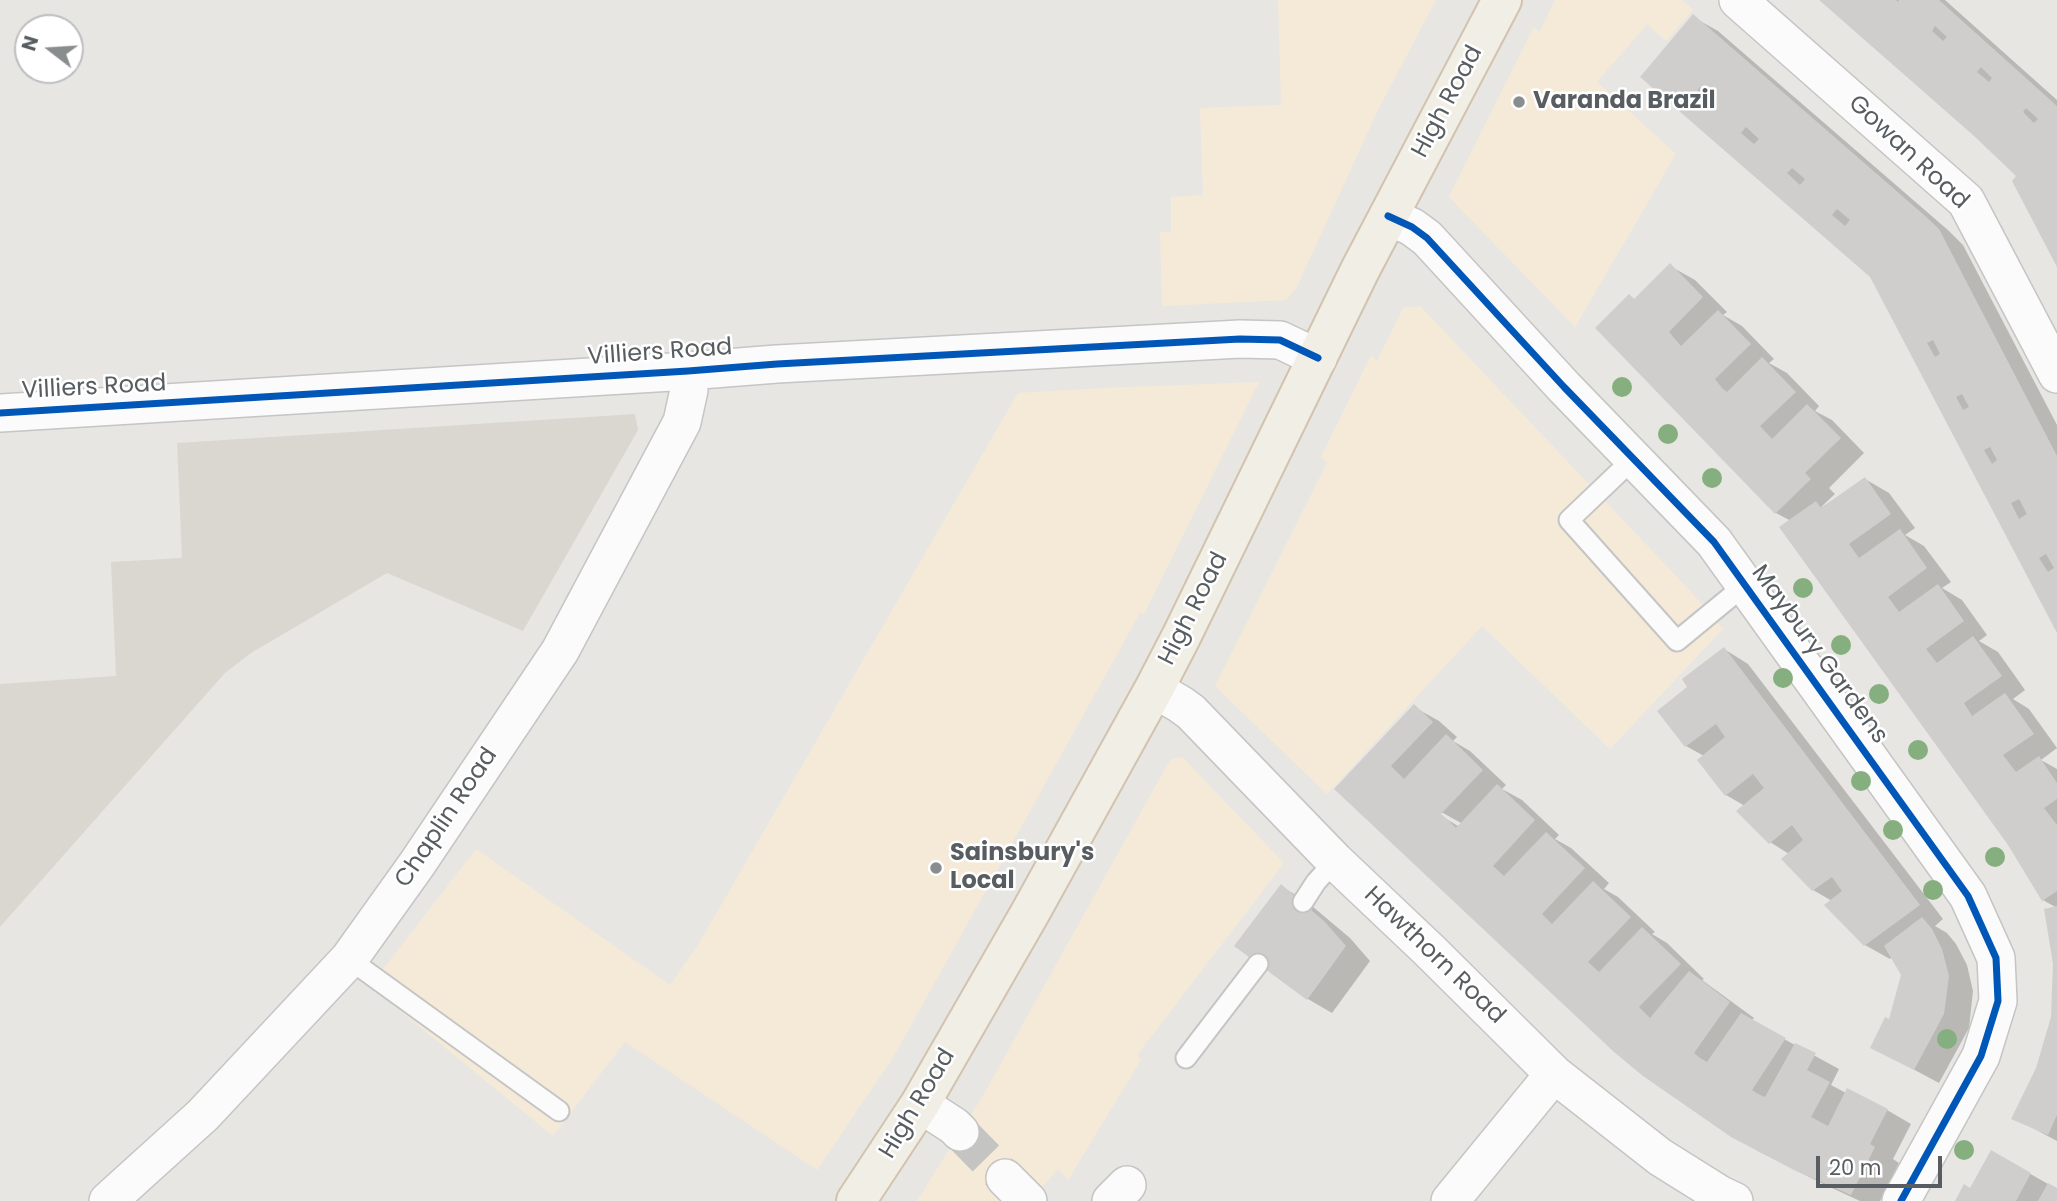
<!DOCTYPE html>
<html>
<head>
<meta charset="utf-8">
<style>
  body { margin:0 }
  #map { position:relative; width:2057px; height:1201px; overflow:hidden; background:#e8e6e2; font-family:Poppins,sans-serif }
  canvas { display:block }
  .north { position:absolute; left:14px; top:14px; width:70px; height:70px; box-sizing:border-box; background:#fff; border:2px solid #bcbec0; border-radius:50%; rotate:287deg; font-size:19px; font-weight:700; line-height:28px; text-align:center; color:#575d61 }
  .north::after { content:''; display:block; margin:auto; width:24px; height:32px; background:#8a8d8e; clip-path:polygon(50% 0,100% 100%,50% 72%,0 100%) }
  .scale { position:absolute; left:1816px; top:1156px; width:126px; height:32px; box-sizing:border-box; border:4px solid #575d61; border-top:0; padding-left:9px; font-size:21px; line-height:24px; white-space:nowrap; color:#575d61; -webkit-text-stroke:5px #fff; paint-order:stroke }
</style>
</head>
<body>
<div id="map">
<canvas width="2057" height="1201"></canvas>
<div class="north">N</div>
<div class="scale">20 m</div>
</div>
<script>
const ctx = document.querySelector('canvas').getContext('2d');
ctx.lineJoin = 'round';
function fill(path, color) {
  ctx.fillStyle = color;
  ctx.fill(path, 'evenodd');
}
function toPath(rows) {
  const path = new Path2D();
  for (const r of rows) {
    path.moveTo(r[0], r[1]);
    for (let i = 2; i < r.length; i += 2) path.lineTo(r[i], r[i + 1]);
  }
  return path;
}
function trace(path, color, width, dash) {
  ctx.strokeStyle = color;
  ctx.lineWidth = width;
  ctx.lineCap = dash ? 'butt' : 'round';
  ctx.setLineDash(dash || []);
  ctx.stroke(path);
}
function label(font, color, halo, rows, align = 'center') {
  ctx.font = font + ' Poppins,sans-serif';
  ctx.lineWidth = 5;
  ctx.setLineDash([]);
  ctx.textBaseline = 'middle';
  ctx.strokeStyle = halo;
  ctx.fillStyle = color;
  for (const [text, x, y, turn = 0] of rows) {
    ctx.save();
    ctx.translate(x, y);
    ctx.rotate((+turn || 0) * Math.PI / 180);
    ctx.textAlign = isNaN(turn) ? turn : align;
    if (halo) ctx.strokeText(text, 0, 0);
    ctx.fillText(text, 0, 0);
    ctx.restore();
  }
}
const commercial = toPath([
  [1278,0,1436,0,1377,112,1296,289,1286,300,1162,306,1160,232,1171,232,1171,197,1203,195,1200,108,1281,105],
  [1555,0,1682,0,1693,10,1666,41,1647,24,1597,82,1676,154,1575,327,1449,197,1534,27,1540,32],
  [1404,307,1421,307,1693,594,1723,629,1610,749,1482,626,1327,794,1215,686,1327,463,1321,457,1371,355,1377,361],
  [1259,382,1144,614,1140,613,894,1056,817,1170,625,1042,553,1136,370,986,476,849,670,985,698,945,1018,393,1104,388],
  [1182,757,1284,863,1137,1055,1141,1060,1068,1180,1058,1169,1035,1195,1040,1201,917,1201,984,1094,1170,760]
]);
const education = toPath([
  [635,414,638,430,523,631,387,573,251,653,225,673,0,927,0,684,116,676,111,562,182,558,177,443]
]);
const shadow = toPath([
  [1822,0,1945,0,2057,100,2057,264,2018,176,1974,133],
  [1693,17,1718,31,1949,231,1963,245,2057,425,2057,629,1872,276,1642,76],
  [1670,266,1695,280,1727,312,1723,315,1742,326,1774,359,1769,363,1787,373,1819,406,1815,411,1832,420,1864,453,1829,488,1835,494,1819,509,1865,479,1889,493,1915,528,1905,535,1924,546,1951,582,1942,588,1962,600,1987,635,1979,641,1998,652,2025,690,2013,699,2029,709,2057,748,2041,760,2057,769,2057,1141,2014,1118,2038,1068,2052,1017,2057,908,2043,900,2010,844,1791,521,1776,513,1597,328,1629,296,1636,300],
  [1724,649,1748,664,1943,919,1935,926,1947,933,1956,944,1967,965,1973,991,1969,1028,1939,1083,1872,1047,1890,1022,1903,975,1892,957,1890,959,1865,945,1832,901,1813,890,1789,854,1770,842,1745,806,1726,795,1704,756,1686,746,1690,687],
  [1414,707,1439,721,1457,737,1453,741,1470,751,1506,785,1502,789,1522,800,1559,835,1555,839,1571,848,1609,883,1604,889,1618,897,1655,932,1652,934,1667,943,1704,979,1702,980,1754,1018,1751,1021,1839,1069,1831,1085,1846,1093,1887,1110,1911,1124,1893,1159,1899,1163,1880,1201,1860,1201,1821,1183,1758,1151,1337,789],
  [1434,808,1461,823,1458,826,1433,811],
  [1282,887,1306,901,1350,938,1370,961,1332,1013,1308,999,1237,946],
  [1992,1152,2055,1188,2057,1190,2057,1201,1957,1201,1971,1190]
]);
const building = toPath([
  [1819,0,1896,0,1898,2,1899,0,1939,0,2057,106,2057,267,2012,181,2016,176,1973,135],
  [1935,26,1947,37,1943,41,1932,31],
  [1981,67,1992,78,1989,82,1977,72],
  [2026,108,2038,119,2034,123,2023,112],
  [1693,14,1924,215,1939,229,2057,456,2057,633,1870,277,1640,77],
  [1700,87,1713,99,1708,104,1696,93],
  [1746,127,1759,139,1754,144,1741,133],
  [1792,168,1805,179,1800,185,1787,173],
  [1837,209,1850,220,1845,226,1832,215],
  [1933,340,1940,354,1935,357,1927,343],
  [1962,394,1969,407,1963,410,1956,397],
  [1990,447,1997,460,1992,464,1984,450],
  [2019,499,2027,514,2019,519,2011,503],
  [2046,554,2054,568,2048,572,2039,558],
  [1670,263,1703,297,1669,332,1681,346,1718,310,1751,344,1715,379,1722,388,1727,392,1762,357,1796,392,1760,426,1772,439,1807,404,1841,438,1805,473,1811,479,1775,514,1595,328,1629,294,1634,299],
  [1865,477,1891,514,1849,544,1859,558,1900,529,1927,568,1888,597,1899,612,1938,584,1964,621,1926,649,1937,663,1973,636,2002,676,1964,703,1972,716,2005,693,2034,734,2003,755,2016,772,2039,756,2057,783,2057,799,2044,808,2057,825,2057,891,2042,901,2008,845,1779,527,1816,501,1821,508],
  [1724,647,1920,905,1864,946,1824,905,1842,891,1832,877,1812,891,1781,859,1803,840,1792,825,1769,844,1736,811,1764,788,1753,774,1725,796,1697,760,1725,737,1716,724,1685,747,1657,711,1687,687,1682,679],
  [1414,704,1433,722,1391,766,1404,779,1446,734,1483,770,1441,814,1448,820,1456,828,1497,784,1535,820,1493,866,1504,876,1546,832,1585,868,1542,914,1552,924,1593,881,1631,917,1588,962,1599,972,1642,927,1681,964,1639,1007,1650,1018,1689,971,1730,1002,1694,1053,1700,1058,1707,1062,1741,1013,1786,1038,1752,1090,1758,1094,1765,1097,1795,1043,1816,1053,1807,1070,1830,1082,1811,1117,1828,1126,1847,1088,1888,1109,1870,1144,1875,1147,1851,1195,1794,1170,1731,1137,1643,1076,1614,1052,1334,789],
  [1281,884,1325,922,1346,946,1307,1000,1234,946],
  [2057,906,2057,1115,2048,1135,2011,1119,2036,1068,2051,1017,2053,964,2044,909],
  [1922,917,1932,929,1942,949,1949,976,1944,1014,1914,1070,1870,1048,1885,1017,1889,1019,1901,975,1884,946],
  [1991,1150,2031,1173,2016,1201,1955,1201,1964,1184,1970,1188],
  [2048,1183,2057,1188,2057,1201,2038,1201]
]);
const streetTunnel = toPath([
  [960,1132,1005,1178]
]);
const lane = toPath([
  [1633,459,1569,520,1677,641,1745,585],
  [1303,902,1316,882,1335,861],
  [349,959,559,1111],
  [1186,1058,1258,964]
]);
const street = toPath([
  [1738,0,1966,201,2057,374],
  [1388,216,1412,227,1427,238,1564,387,1714,542,1968,896,1996,958,1998,1001,1981,1056,1901,1201],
  [0,413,688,371,777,364,1240,339,1280,340,1318,358],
  [1154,689,1180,704,1191,712,1335,861,1430,951,1554,1074,1660,1157,1719,1194,1734,1201],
  [920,1104,954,1126,960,1132],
  [1005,1178,1028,1201],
  [108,1201,203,1115,349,959,417,864,560,651,682,422,689,390,688,371],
  [1111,1201,1127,1185],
  [1450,1201,1554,1074]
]);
const primary = toPath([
  [856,1201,920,1104,1030,913,1154,689,1181,637,1360,270,1502,0]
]);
const cycleway = toPath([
  [1388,216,1412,227,1427,238,1564,387,1714,542,1968,896,1996,958,1998,1001,1981,1056,1901,1201],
  [0,413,688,371,777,364,1240,339,1280,340,1318,358]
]);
const trees = [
  [1622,387],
  [1668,434],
  [1712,478],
  [1803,588],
  [1841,645],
  [1783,678],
  [1879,694],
  [1918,750],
  [1861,781],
  [1893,830],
  [1995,857],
  [1933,890],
  [1947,1039],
  [1964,1150]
];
const markers = [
  [1519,102,7,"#8a8d8e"],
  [936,868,7,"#8a8d8e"]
];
const streetNames = [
  ["High Road",1448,102,-62],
  ["Gowan Road",1908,153,43],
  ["Villiers Road",660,353,-4],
  ["Villiers Road",94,388,-3],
  ["High Road",1194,609,-63],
  ["Maybury Gardens",1819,655,54],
  ["Chaplin Road",447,818,-56],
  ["Hawthorn Road",1434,956,44],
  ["High Road",918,1104,-59]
];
const poiNames = [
  ["Varanda Brazil",1533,102],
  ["Sainsbury's",950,854],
  ["Local",950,882]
];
fill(commercial, '#f5ead8');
fill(education, '#dad7d1');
fill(shadow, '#0003');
fill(building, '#d0cecc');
trace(streetTunnel, '#c4c4c2', 37, [37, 18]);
trace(lane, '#c4c5c4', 23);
trace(street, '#c4c5c4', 40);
trace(primary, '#d2c3ae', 42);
trace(lane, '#fcfbfb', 19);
trace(street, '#fcfbfb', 37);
trace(primary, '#f1eee5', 38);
trace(cycleway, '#0057b8', 7);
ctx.fillStyle = '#85af7f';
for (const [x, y] of trees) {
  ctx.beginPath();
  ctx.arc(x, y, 10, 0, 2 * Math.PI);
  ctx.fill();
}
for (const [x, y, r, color] of markers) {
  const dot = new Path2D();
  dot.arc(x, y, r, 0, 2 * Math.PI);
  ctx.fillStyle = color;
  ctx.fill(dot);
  trace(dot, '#fff', 2.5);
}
label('24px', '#575d61', '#fff', streetNames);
label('bold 24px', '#575d61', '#fff', poiNames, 'left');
</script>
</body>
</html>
